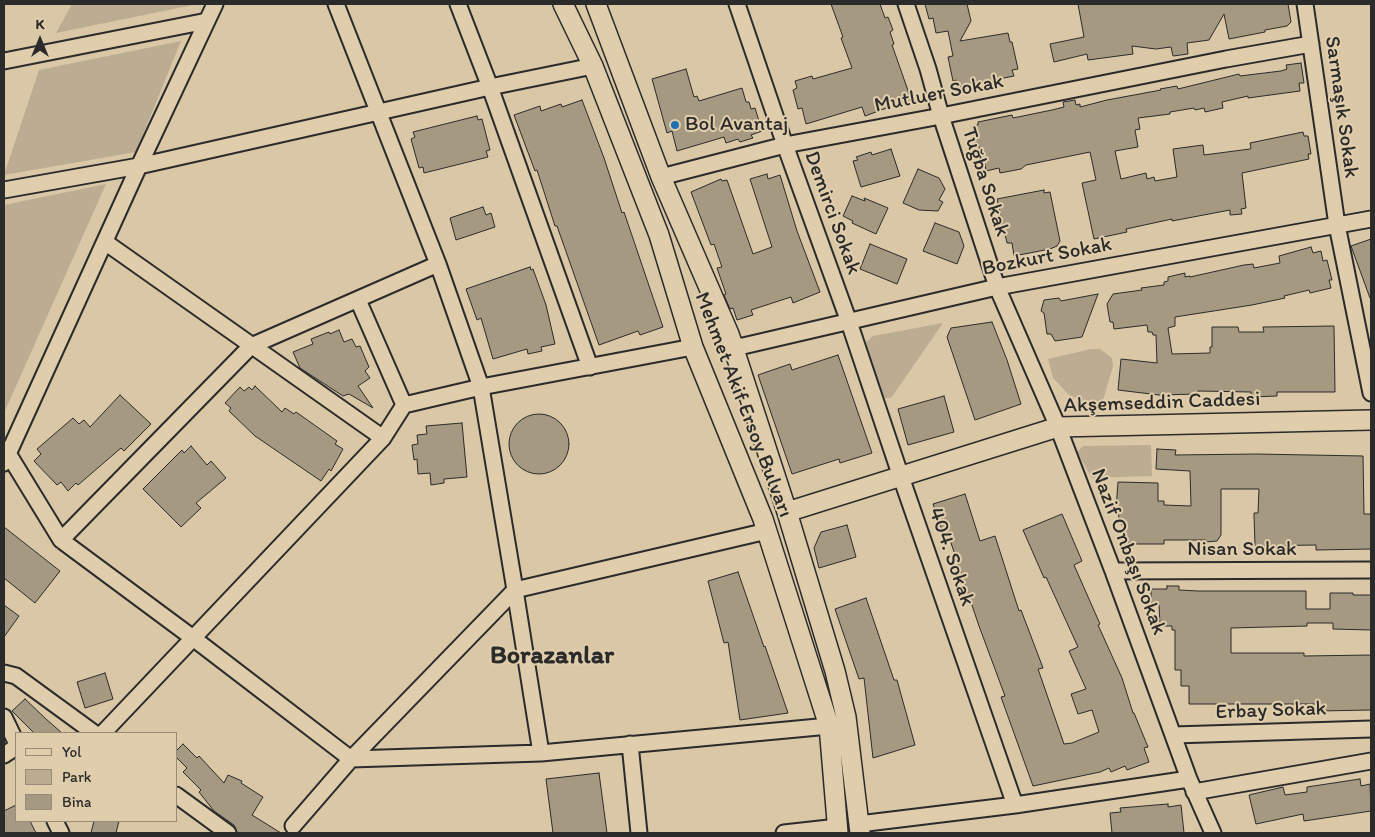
<!DOCTYPE html>
<html>
<head>
<meta charset="utf-8">
<style>
  body { margin:0 }
  #map { position:relative; width:1375px; height:837px; overflow:hidden; background:#d9c7a6; font-family:Itim,sans-serif }
  canvas { display:block }
  .frame { position:absolute; inset:0; border:5px solid #2b2b2b; pointer-events:none }
  .legend { position:absolute; left:15px; top:732px; width:162px; height:90px; box-sizing:border-box; background:#e0cdab; border:1px solid #988c78; margin:0; padding:6px 9px; list-style:none; font-size:15px; color:#2b2b2b }
  .legend li { display:flex; align-items:center; gap:10px; height:25px }
  .legend b { width:25px; border:1px solid #988c78 }
  .north { position:absolute; left:15px; top:15px; width:50px; height:50px; -webkit-text-stroke:4px #e0cdab; paint-order:stroke; rotate:0deg; font-size:14px; font-weight:700; line-height:20px; text-align:center; color:#2b2b2b }
  .north::after { content:''; display:block; margin:auto; width:18px; height:22px; background:#2b2b2b; clip-path:polygon(50% 0,100% 100%,50% 72%,0 100%) }
</style>
</head>
<body>
<div id="map">
<canvas width="1375" height="837"></canvas>
<div class="frame"></div>
<ul class="legend">
<li><b style="height:6px;background:#e0cdab"></b>Yol</li>
<li><b style="height:14px;background:#bcad92"></b>Park</li>
<li><b style="height:14px;background:#a69981"></b>Bina</li>
</ul>
<div class="north">K</div>
</div>
<script>
const ctx = document.querySelector('canvas').getContext('2d');
ctx.lineJoin = 'round';
function fill(path, color) {
  ctx.fillStyle = color;
  ctx.fill(path, 'evenodd');
}
function toPath(rows) {
  const path = new Path2D();
  for (const r of rows) {
    if (r.length === 3) {
      path.moveTo(r[0] + r[2], r[1]);
      path.arc(r[0], r[1], r[2], 0, 2 * Math.PI);
      continue;
    }
    path.moveTo(r[0], r[1]);
    for (let i = 2; i < r.length; i += 2) path.lineTo(r[i], r[i + 1]);
  }
  return path;
}
function trace(path, color, width, dash) {
  ctx.strokeStyle = color;
  ctx.lineWidth = width;
  ctx.lineCap = dash ? 'butt' : 'round';
  ctx.setLineDash(dash || []);
  ctx.stroke(path);
}
function label(font, color, halo, rows, align = 'center') {
  ctx.font = font + ' Itim,sans-serif';
  ctx.lineWidth = 4;
  ctx.setLineDash([]);
  ctx.textBaseline = 'middle';
  ctx.strokeStyle = halo;
  ctx.fillStyle = color;
  for (const [text, x, y, turn = 0] of rows) {
    ctx.save();
    ctx.translate(x, y);
    ctx.rotate((+turn || 0) * Math.PI / 180);
    ctx.textAlign = isNaN(turn) ? turn : align;
    if (halo) ctx.strokeText(text, 0, 0);
    ctx.fillText(text, 0, 0);
    ctx.restore();
  }
}
const green = toPath([
  [72,4,198,4,56,33],
  [181,41,136,152,4,175,39,70],
  [106,184,4,413,4,205],
  [943,323,891,398,885,398,880,391,866,342,873,336],
  [1091,349,1100,349,1112,358,1113,366,1102,404,1081,400,1069,395,1053,378,1048,359],
  [1151,445,1152,476,1092,478,1077,452,1083,446]
]);
const building = toPath([
  [831,4,880,4,885,18,888,17,893,30,890,32,894,44,892,45,911,99,865,116,862,107,806,124,802,108,798,109,793,90,797,88,795,81,812,76,813,79,852,68,841,38,843,37,831,4],
  [925,4,967,4,971,21,960,41,1008,33,1010,42,1012,42,1018,69,1012,70,1014,76,958,87,956,80,953,81,948,57,953,56,948,31,936,33,933,18,929,19,925,4],
  [1078,4,1288,4,1291,22,1287,26,1265,30,1265,32,1229,39,1224,14,1209,40,1187,43,1188,54,1173,56,1171,47,1156,49,1132,46,1133,54,1088,60,1087,54,1054,62,1050,44,1084,37,1078,4],
  [1301,63,1304,83,1299,83,1300,91,1248,98,1248,96,1222,102,1223,108,1205,112,1204,108,1195,110,1194,108,1170,112,1170,114,1138,118,1140,129,1135,130,1138,147,1115,151,1121,179,1146,173,1147,179,1154,177,1155,181,1177,177,1173,149,1203,145,1204,155,1250,149,1251,148,1250,143,1303,132,1304,136,1308,136,1311,154,1308,154,1309,159,1242,173,1246,208,1241,209,1242,214,1230,215,1230,210,1172,221,1172,219,1126,229,1127,232,1094,239,1082,183,1096,180,1090,152,1026,165,1021,169,1000,173,999,168,986,171,985,164,983,164,978,143,975,144,972,126,978,125,978,122,1012,115,1013,118,1052,110,1064,107,1063,102,1075,100,1076,105,1080,104,1080,107,1107,100,1161,90,1160,89,1177,86,1178,89,1239,74,1240,76,1281,71,1287,69,1286,65,1301,63],
  [686,69,694,97,697,96,699,101,742,88,746,102,749,102,751,109,755,108,762,131,751,135,753,138,740,142,738,139,726,143,724,137,677,151,672,131,667,133,652,79,686,69],
  [582,100,604,158,622,213,624,212,663,327,640,335,638,331,599,345,557,226,555,226,537,170,535,171,514,115,540,106,541,111,561,104,562,107,582,100],
  [477,116,478,120,482,119,490,150,486,151,488,157,424,173,423,167,419,168,411,139,415,137,413,132,477,116],
  [891,149,900,176,861,187,853,161,858,160,856,157,871,152,872,155,891,149],
  [918,169,939,178,945,189,939,200,943,202,938,211,919,210,903,203,918,169],
  [767,174,768,179,780,175,797,231,820,292,793,303,791,297,751,310,753,315,737,320,733,308,730,309,724,295,726,294,717,268,722,267,714,244,711,245,691,192,721,179,722,181,727,180,753,254,772,247,750,179,767,174],
  [1044,190,1044,193,1050,192,1060,241,1057,246,1050,249,1014,256,1012,243,1007,243,997,199,1044,190],
  [852,196,865,201,864,198,888,208,876,234,852,223,853,221,843,216,852,196],
  [483,207,486,215,491,213,495,227,456,240,450,218,483,207],
  [935,223,959,232,964,246,957,264,923,251,935,223],
  [1371,239,1371,298,1370,298,1351,246,1371,239],
  [870,244,907,259,897,284,860,269,870,244],
  [1311,247,1313,253,1321,251,1323,261,1327,260,1332,280,1329,280,1331,288,1310,293,1309,290,1284,296,1285,298,1252,305,1175,317,1175,326,1168,328,1172,354,1210,353,1210,347,1212,347,1212,327,1238,327,1239,332,1264,332,1263,327,1334,326,1335,392,1277,392,1277,396,1251,397,1251,392,1198,391,1198,394,1159,395,1118,390,1121,359,1157,363,1156,335,1153,335,1152,332,1148,332,1147,325,1114,329,1113,322,1110,322,1107,304,1113,294,1142,290,1141,288,1164,285,1164,282,1168,281,1168,277,1185,273,1185,277,1190,276,1190,277,1244,265,1253,264,1254,268,1280,263,1279,256,1311,247],
  [530,267,531,270,533,269,546,305,555,344,541,347,542,351,528,354,527,349,493,359,481,318,477,320,466,289,530,267],
  [1098,294,1082,337,1055,341,1051,334,1047,334,1044,313,1041,311,1044,300,1059,298,1061,301,1098,294],
  [992,322,1007,360,1021,404,975,420,947,337,951,328,992,322],
  [339,330,344,342,352,339,356,347,360,346,369,367,365,371,370,378,358,386,373,408,349,394,343,396,300,368,293,352,313,344,311,339,329,332,330,334,339,330],
  [838,355,872,453,840,463,839,459,792,474,758,375,790,364,792,370,838,355],
  [255,386,282,412,285,408,294,414,296,412,337,441,335,444,343,449,331,471,329,469,321,481,255,436,229,411,231,408,225,403,240,387,244,391,249,387,252,390,255,386],
  [120,395,151,424,124,451,121,448,78,485,76,483,68,491,61,482,57,485,34,461,41,454,37,449,73,418,79,424,84,420,90,427,120,395],
  [944,396,954,432,908,445,898,409,944,396],
  [539,444,30],
  [462,423,467,477,444,479,444,483,431,485,430,473,418,474,417,459,414,460,412,445,418,444,417,435,427,434,426,426,462,423],
  [191,446,207,465,211,461,226,478,196,503,201,508,181,527,143,489,182,450,184,453,191,446],
  [1157,449,1176,450,1175,455,1256,454,1363,456,1364,514,1371,514,1371,549,1316,550,1316,545,1255,546,1254,513,1258,513,1259,489,1221,489,1221,535,1217,541,1205,542,1205,540,1164,540,1164,544,1129,544,1116,509,1118,482,1158,483,1158,501,1164,501,1164,505,1191,506,1190,471,1156,469,1157,449],
  [965,494,980,541,995,536,1019,611,1021,610,1043,668,1038,669,1064,744,1072,743,1099,732,1092,710,1078,714,1071,694,1086,689,1069,651,1078,647,1046,577,1044,578,1023,530,1062,514,1082,561,1074,565,1100,624,1098,625,1122,678,1133,713,1134,713,1148,747,1144,748,1149,762,1127,770,1125,766,1111,772,1109,768,1100,772,1033,786,1001,697,1005,696,979,626,948,534,944,536,933,504,965,494],
  [847,525,856,557,819,568,814,548,821,532,847,525],
  [4,527,60,571,35,603,4,578,4,527],
  [738,572,764,647,765,646,788,713,740,720,728,642,724,643,708,581,738,572],
  [1167,586,1179,586,1179,590,1198,591,1306,591,1306,609,1330,609,1330,593,1353,593,1353,595,1371,595,1371,630,1333,629,1333,623,1307,623,1307,626,1231,628,1231,653,1304,653,1304,656,1371,655,1371,710,1319,711,1319,704,1189,704,1189,686,1181,686,1181,670,1175,670,1175,630,1172,630,1172,626,1160,626,1159,604,1151,604,1151,589,1167,589,1167,586],
  [866,598,894,680,897,680,915,745,873,758,864,678,859,679,835,609,866,598],
  [4,605,19,616,4,637,4,605],
  [105,673,113,699,85,708,77,682,105,673],
  [25,699,46,719,62,733,34,733,12,711,25,699],
  [183,744,197,758,199,756,224,783,228,775,242,781,241,783,263,797,252,815,281,833,237,833,234,825,214,811,199,792,201,790,183,772,187,768,176,757,176,751,183,744],
  [599,773,607,833,553,833,546,779,599,773],
  [1360,779,1361,786,1370,784,1371,811,1304,821,1303,814,1256,824,1249,795,1283,787,1285,795,1307,792,1307,787,1360,779],
  [1168,804,1168,807,1181,805,1184,833,1112,833,1110,813,1121,812,1120,808,1168,804],
  [16,805,16,821,30,821,36,833,4,833,4,811,16,805],
  [94,821,119,821,116,833,91,833,94,821]
]);
const minor = toPath([
  [336,4,438,264,481,387,515,590,541,753,829,726],
  [458,4,490,87,590,367],
  [737,4,785,145,849,322,901,477,1015,805],
  [906,4,928,69,941,116,997,287,1058,427,1113,571,1189,779,1213,833],
  [1305,4,1337,225,1371,393],
  [4,61,207,21],
  [661,177,785,145,941,116,1226,59,1311,44],
  [4,190,139,166,490,87,593,66],
  [105,242,383,438],
  [358,300,404,405],
  [733,346,743,346,997,287,1371,219],
  [4,449,9,455,61,540,251,346,438,264],
  [4,463,139,166,215,4],
  [61,540,193,638,351,759,541,753],
  [1113,571,1371,570],
  [4,673,16,676,94,733],
  [4,717,16,742],
  [103,733,383,438,404,405,481,387,693,347],
  [1173,735,1371,729],
  [630,744,639,833],
  [4,755,16,747],
  [1194,792,1371,761],
  [176,795,228,833],
  [55,821,61,833],
  [859,824,1015,805,1189,779],
  [293,826,351,759,515,590,767,531],
  [784,833,838,827]
]);
const major = toPath([
  [563,4,593,66,659,235,693,347,763,519,829,726,838,833],
  [596,4,661,177,729,334,787,512,835,671,846,717,860,833],
  [787,512,1058,427,1371,420]
]);
const markers = [
  [675,125,5,"#1f6fb2"]
];
const streetNames = [
  ["Mutluer Sokak",939,94,-11],
  ["Sarmaşık Sokak",1341,107,82],
  ["Tuğba Sokak",985,182,72],
  ["Demirci Sokak",832,213,70],
  ["Bozkurt Sokak",1047,257,-11],
  ["Akşemseddin Caddesi",1162,403,-2],
  ["Mehmet Akif Ersoy Bulvarı",743,405,69],
  ["Nisan Sokak",1242,550],
  ["Nazif Onbaşı Sokak",1128,552,69],
  ["404. Sokak",951,557,71],
  ["Erbay Sokak",1271,711,-2]
];
const poiNames = [
  ["Bol Avantaj",685,125]
];
const districtNames = [
  ["Borazanlar",552,656]
];
fill(green, '#bcad92');
fill(building, '#a69981');
trace(building, '#2b2b2b', 1);
trace(minor, '#2b2b2b', 19);
trace(major, '#2b2b2b', 22);
trace(minor, '#e0cdab', 15);
trace(major, '#e0cdab', 19);
for (const [x, y, r, color] of markers) {
  const dot = new Path2D();
  dot.arc(x, y, r, 0, 2 * Math.PI);
  ctx.fillStyle = color;
  ctx.fill(dot);
  trace(dot, '#e0cdab', 2);
}
label('21px', '#2b2b2b', '#e0cdab', streetNames);
label('21px', '#2b2b2b', '#e0cdab', poiNames, 'left');
label('bold 26px', '#2b2b2b', '#e0cdab', districtNames);
</script>
</body>
</html>
